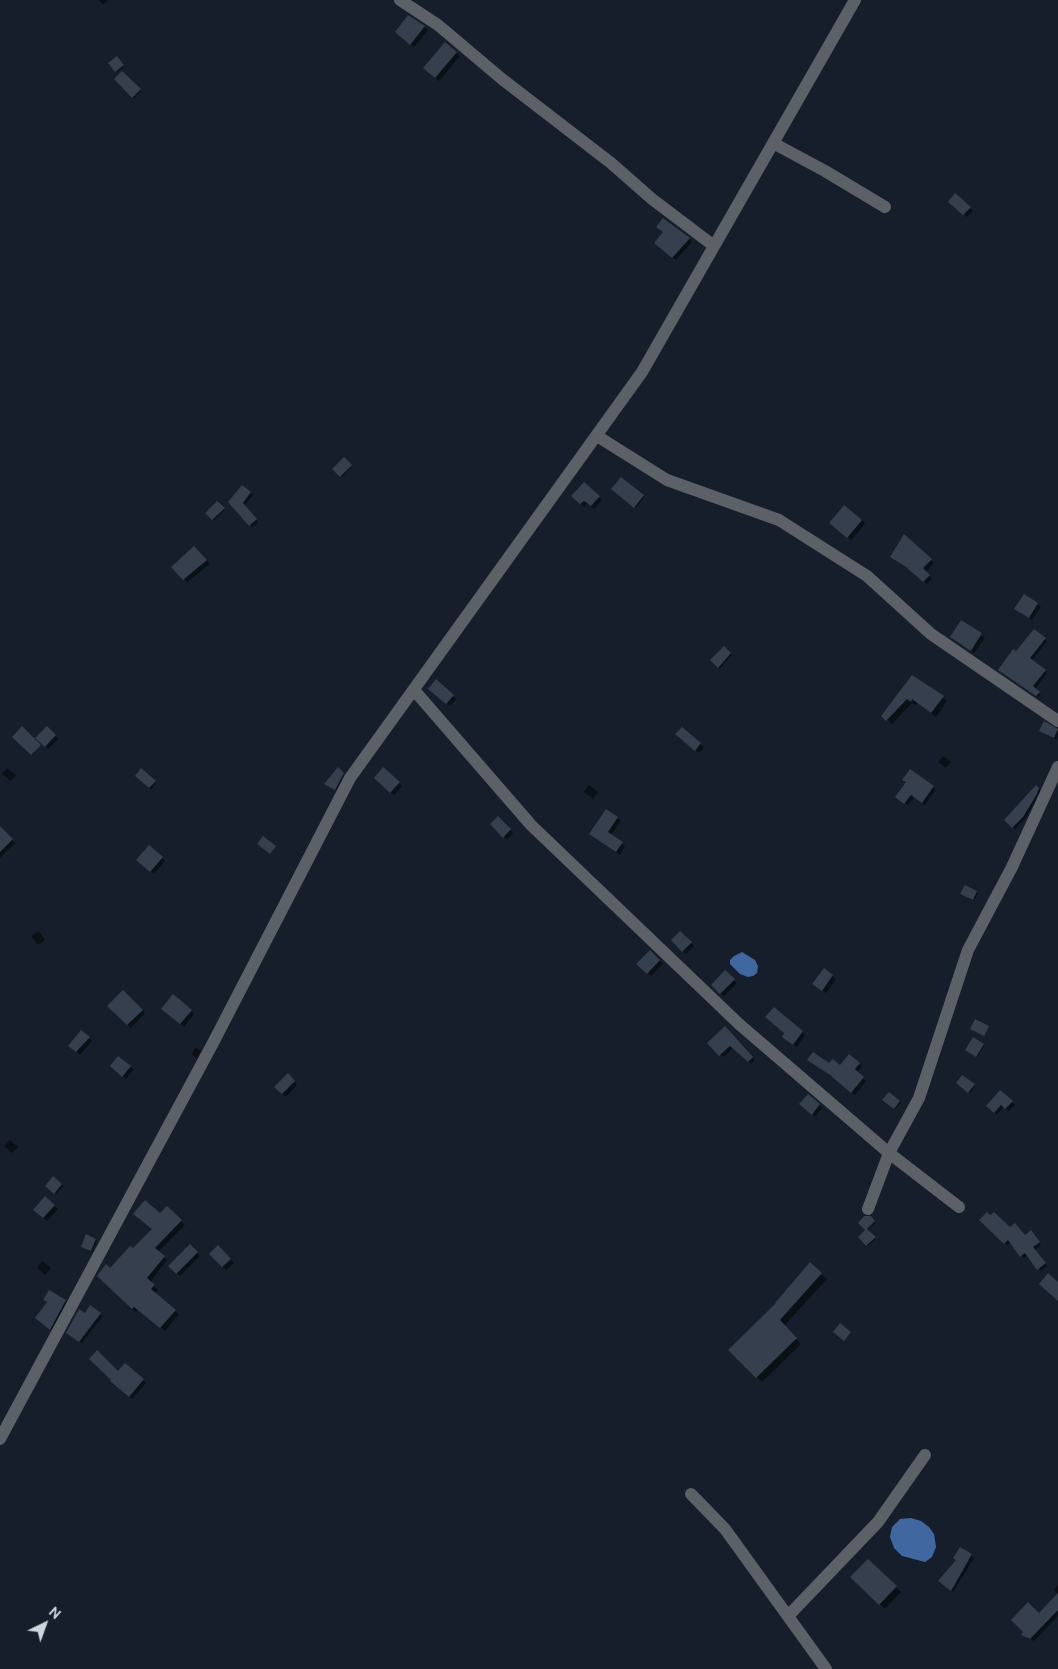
<!DOCTYPE html>
<html>
<head>
<meta charset="utf-8">
<style>
  body { margin:0 }
  #map { position:relative; width:1058px; height:1669px; overflow:hidden; background:#161e2b; font-family:Ubuntu,sans-serif }
  canvas { display:block }
  .north { position:absolute; left:20px; top:1599px; width:50px; height:50px; -webkit-text-stroke:4px #161e2b; paint-order:stroke; rotate:42deg; font-size:14px; font-weight:700; line-height:20px; text-align:center; color:#cfd5de }
  .north::after { content:''; display:block; margin:auto; width:18px; height:22px; background:#cfd5de; clip-path:polygon(50% 0,100% 100%,50% 72%,0 100%) }
</style>
</head>
<body>
<div id="map">
<canvas width="1058" height="1669"></canvas>
<div class="north">N</div>
</div>
<script>
const ctx = document.querySelector('canvas').getContext('2d');
ctx.lineJoin = 'round';
function fill(path, color) {
  ctx.fillStyle = color;
  ctx.fill(path, 'evenodd');
}
function toPath(rows) {
  const path = new Path2D();
  for (const r of rows) {
    path.moveTo(r[0], r[1]);
    for (let i = 2; i < r.length; i += 2) path.lineTo(r[i], r[i + 1]);
  }
  return path;
}
function trace(path, color, width, dash) {
  ctx.strokeStyle = color;
  ctx.lineWidth = width;
  ctx.lineCap = dash ? 'butt' : 'round';
  ctx.setLineDash(dash || []);
  ctx.stroke(path);
}
const water = toPath([
  [742,952,755,960,758,966,757,973,753,976,748,977,740,974,730,964,730,960,734,956],
  [911,1518,921,1521,929,1527,934,1534,936,1547,932,1557,925,1562,902,1556,894,1548,890,1537,892,1527,900,1519]
]);
const shadow = toPath([
  [99,0,108,0,103,5],
  [409,17,428,30,414,47,400,35],
  [445,43,460,56,439,81,427,71],
  [117,58,124,67,117,72,110,63],
  [122,72,141,91,134,98,116,79],
  [953,205,970,208,973,211,967,217],
  [664,232,689,239,692,242,676,260,659,246],
  [344,459,352,467,342,477,334,469],
  [621,479,644,497,636,508,613,489],
  [584,484,602,500,594,509,588,503,584,507,573,496],
  [242,486,253,495,244,506,258,522,252,527,229,502],
  [217,502,225,510,214,520,207,513],
  [862,520,865,524,851,540,834,526],
  [904,535,934,563,926,572,932,579,927,584,911,570,891,557],
  [194,548,210,564,187,582,173,567],
  [1024,595,1041,607,1032,620,1016,609],
  [962,622,985,638,974,653,955,640],
  [1045,639,1047,641,1032,661,1047,673,1035,689,1041,695,1039,697,1002,673,1016,653],
  [724,648,732,655,720,668,712,660],
  [924,683,947,701,936,717,918,703,916,705,912,703,892,724,883,716],
  [433,692,453,696,456,699,450,706],
  [1045,723,1058,731,1057,740,1041,731],
  [47,728,58,739,48,749,37,738],
  [682,728,704,747,699,753,680,737],
  [943,756,951,762,946,768,938,762],
  [7,768,16,775,11,781,2,774],
  [338,769,344,775,336,790,327,785],
  [141,770,156,783,151,789,136,776],
  [378,781,399,783,402,786,394,795],
  [589,785,598,792,593,799,584,792],
  [933,787,936,789,925,805,914,797,908,805,897,797],
  [1036,787,1041,791,1025,819,1015,829,1006,820],
  [607,810,621,821,611,835,625,846,620,855,594,837],
  [498,817,513,833,507,840,491,824],
  [0,828,15,843,0,858],
  [162,858,165,861,154,874,141,863],
  [965,886,978,893,974,901,963,895],
  [39,931,45,940,38,945,31,936],
  [680,933,694,946,686,954,673,940],
  [650,951,663,964,651,976,638,964],
  [824,970,836,979,826,993,817,987],
  [725,972,737,983,724,996,712,985],
  [123,992,145,1013,131,1028,109,1006],
  [191,1011,194,1014,184,1027,166,1012],
  [725,1028,755,1060,751,1064,733,1048,723,1057,709,1043],
  [802,1032,805,1035,797,1047,787,1040,786,1033],
  [89,1038,92,1041,80,1055,73,1049],
  [983,1045,984,1046,977,1057,968,1051],
  [195,1047,201,1051,197,1058,192,1055],
  [849,1056,862,1067,857,1073,866,1081,855,1095,834,1078,830,1064,840,1067],
  [130,1066,133,1070,126,1079,114,1069],
  [288,1075,297,1085,286,1097,276,1087],
  [962,1077,975,1087,970,1093,957,1083],
  [1000,1092,1015,1105,1009,1111,1004,1107,997,1115,988,1106],
  [889,1093,901,1103,895,1109,884,1100],
  [808,1095,822,1108,815,1117,804,1107],
  [10,1140,18,1147,12,1153,4,1146],
  [53,1178,63,1186,56,1194,46,1186],
  [46,1198,58,1209,47,1221,35,1210],
  [167,1208,185,1225,158,1252,167,1260,150,1282,158,1290,154,1293,179,1314,165,1331,139,1309,136,1312,99,1276,110,1270,133,1250,153,1229,160,1215],
  [990,1217,1025,1236,1033,1235,1041,1245,1035,1250,1047,1266,1041,1271,1028,1255,1024,1258,1011,1242,1007,1245,981,1220],
  [870,1218,875,1223,867,1231,876,1239,868,1246,859,1237,866,1230],
  [95,1240,97,1241,92,1252,82,1247],
  [190,1245,200,1256,180,1276,170,1266],
  [218,1247,234,1263,226,1270,211,1254],
  [42,1261,51,1268,45,1275,37,1268],
  [810,1264,827,1279,784,1326,801,1344,762,1382,730,1350,777,1304],
  [44,1300,65,1301,68,1304,53,1332,39,1320,48,1303],
  [85,1314,100,1314,103,1316,82,1343,68,1333],
  [126,1365,146,1383,132,1399,114,1384,113,1380],
  [971,1555,974,1558,953,1592,940,1581],
  [868,1560,901,1592,885,1609,852,1577],
  [1058,1585,1058,1594,1054,1590],
  [1058,1595,1058,1616,1034,1641,1025,1637,1023,1634]
]);
const building = toPath([
  [408,15,425,26,410,45,395,32],
  [445,42,457,52,435,78,423,68],
  [117,56,124,65,115,72,108,63],
  [122,71,141,89,132,98,114,79],
  [955,193,971,207,963,215,948,202],
  [663,218,690,238,672,258,654,243,663,232,656,227],
  [344,457,352,465,340,477,332,469],
  [621,477,644,495,634,508,611,489],
  [584,482,600,496,591,506,584,501,580,504,571,496],
  [242,485,251,492,243,503,257,519,249,526,228,502],
  [217,501,225,508,212,520,205,513],
  [844,505,862,520,847,538,829,523],
  [904,534,932,559,923,568,930,575,923,582,906,567,890,557],
  [194,546,207,560,183,580,171,567],
  [1024,594,1038,603,1029,618,1014,609],
  [961,620,982,633,971,651,950,637],
  [1034,629,1046,638,1030,658,1046,670,1033,686,1040,692,1036,696,998,670,1013,649,1016,651],
  [724,646,731,653,718,668,710,660],
  [912,675,944,696,931,713,912,699,911,702,907,699,886,721,881,716],
  [436,679,454,695,446,704,428,689],
  [1044,721,1058,729,1054,738,1039,731],
  [22,726,41,745,31,755,12,737],
  [47,726,56,735,45,747,35,738],
  [682,727,701,743,695,751,675,734],
  [338,767,344,773,335,790,324,784],
  [383,767,400,782,390,793,374,778],
  [141,768,156,781,149,788,135,776],
  [910,769,934,786,922,803,911,795,904,804,895,797,906,782,902,780],
  [1036,785,1039,788,1037,794,1023,817,1012,828,1004,820],
  [606,809,618,817,608,832,623,842,616,852,589,834],
  [498,816,511,829,503,838,490,824],
  [0,826,13,839,0,852],
  [263,836,276,846,270,854,257,844],
  [149,845,163,857,150,872,136,860],
  [965,885,977,891,973,900,960,894],
  [680,931,692,942,682,952,671,940],
  [650,950,660,960,647,974,636,964],
  [824,968,833,975,822,991,812,984],
  [725,970,735,979,720,994,711,985],
  [123,990,143,1010,127,1025,107,1006],
  [173,994,192,1010,180,1024,161,1009],
  [774,1007,803,1031,793,1045,782,1037,784,1033,765,1017],
  [975,1019,989,1026,984,1036,970,1029],
  [725,1026,753,1057,748,1062,730,1046,719,1056,707,1043],
  [81,1030,90,1037,76,1052,68,1046],
  [973,1037,984,1044,976,1057,965,1050],
  [813,1052,829,1063,833,1059,840,1065,849,1054,860,1063,855,1069,864,1077,851,1093,830,1075,807,1060],
  [118,1056,131,1066,122,1077,110,1066],
  [288,1073,295,1081,282,1094,274,1087],
  [962,1075,975,1084,968,1093,956,1083],
  [1000,1090,1013,1101,1005,1109,1001,1105,994,1113,986,1106],
  [889,1092,900,1101,894,1109,882,1100],
  [808,1094,820,1104,812,1115,799,1104],
  [53,1176,62,1184,54,1194,45,1186],
  [45,1196,55,1205,43,1218,33,1210],
  [145,1200,160,1213,167,1206,182,1220,155,1248,165,1256,147,1278,155,1285,151,1289,176,1310,160,1328,134,1307,132,1309,97,1276,106,1264,110,1268,130,1246,133,1248,152,1229,133,1214],
  [987,1212,990,1215,994,1212,1010,1227,1015,1223,1025,1235,1031,1230,1040,1242,1033,1247,1046,1263,1037,1270,1025,1253,1020,1257,1008,1240,1004,1244,979,1220],
  [864,1216,871,1216,875,1221,867,1229,876,1237,866,1246,858,1237,865,1230,858,1223],
  [86,1234,96,1239,91,1251,81,1247],
  [190,1244,198,1252,176,1274,168,1266],
  [218,1245,231,1259,222,1267,209,1254],
  [810,1262,822,1273,780,1320,797,1338,756,1378,728,1350,776,1303,775,1303],
  [1048,1273,1058,1282,1058,1301,1039,1284],
  [49,1290,66,1300,50,1330,35,1318,47,1302,43,1300],
  [90,1305,101,1313,79,1342,66,1333,79,1309,85,1313],
  [840,1323,851,1332,844,1341,833,1332],
  [97,1350,118,1371,125,1363,144,1379,129,1397,110,1381,111,1380,89,1359],
  [960,1547,972,1554,951,1591,938,1581,956,1560,953,1558],
  [868,1559,897,1586,879,1605,850,1577],
  [1058,1593,1058,1610,1030,1639,1021,1635,1023,1632,1011,1620,1028,1602,1039,1613]
]);
const minor = toPath([
  [400,0,438,25,502,79,611,163,652,199,714,246],
  [773,143,825,171,885,207],
  [597,436,667,480,779,520,867,576,931,634,1058,721],
  [414,690,531,825,739,1024,889,1153,959,1207],
  [868,1209,889,1153,919,1098,968,950,1012,867,1058,767],
  [0,1439,213,1043,350,778,642,372,855,0],
  [691,1494,725,1529,826,1669],
  [789,1615,878,1522,925,1455]
]);
fill(water, '#4167a1');
fill(shadow, '#0007');
fill(building, '#363f4e');
trace(minor, '#5c6067', 12);
</script>
</body>
</html>
